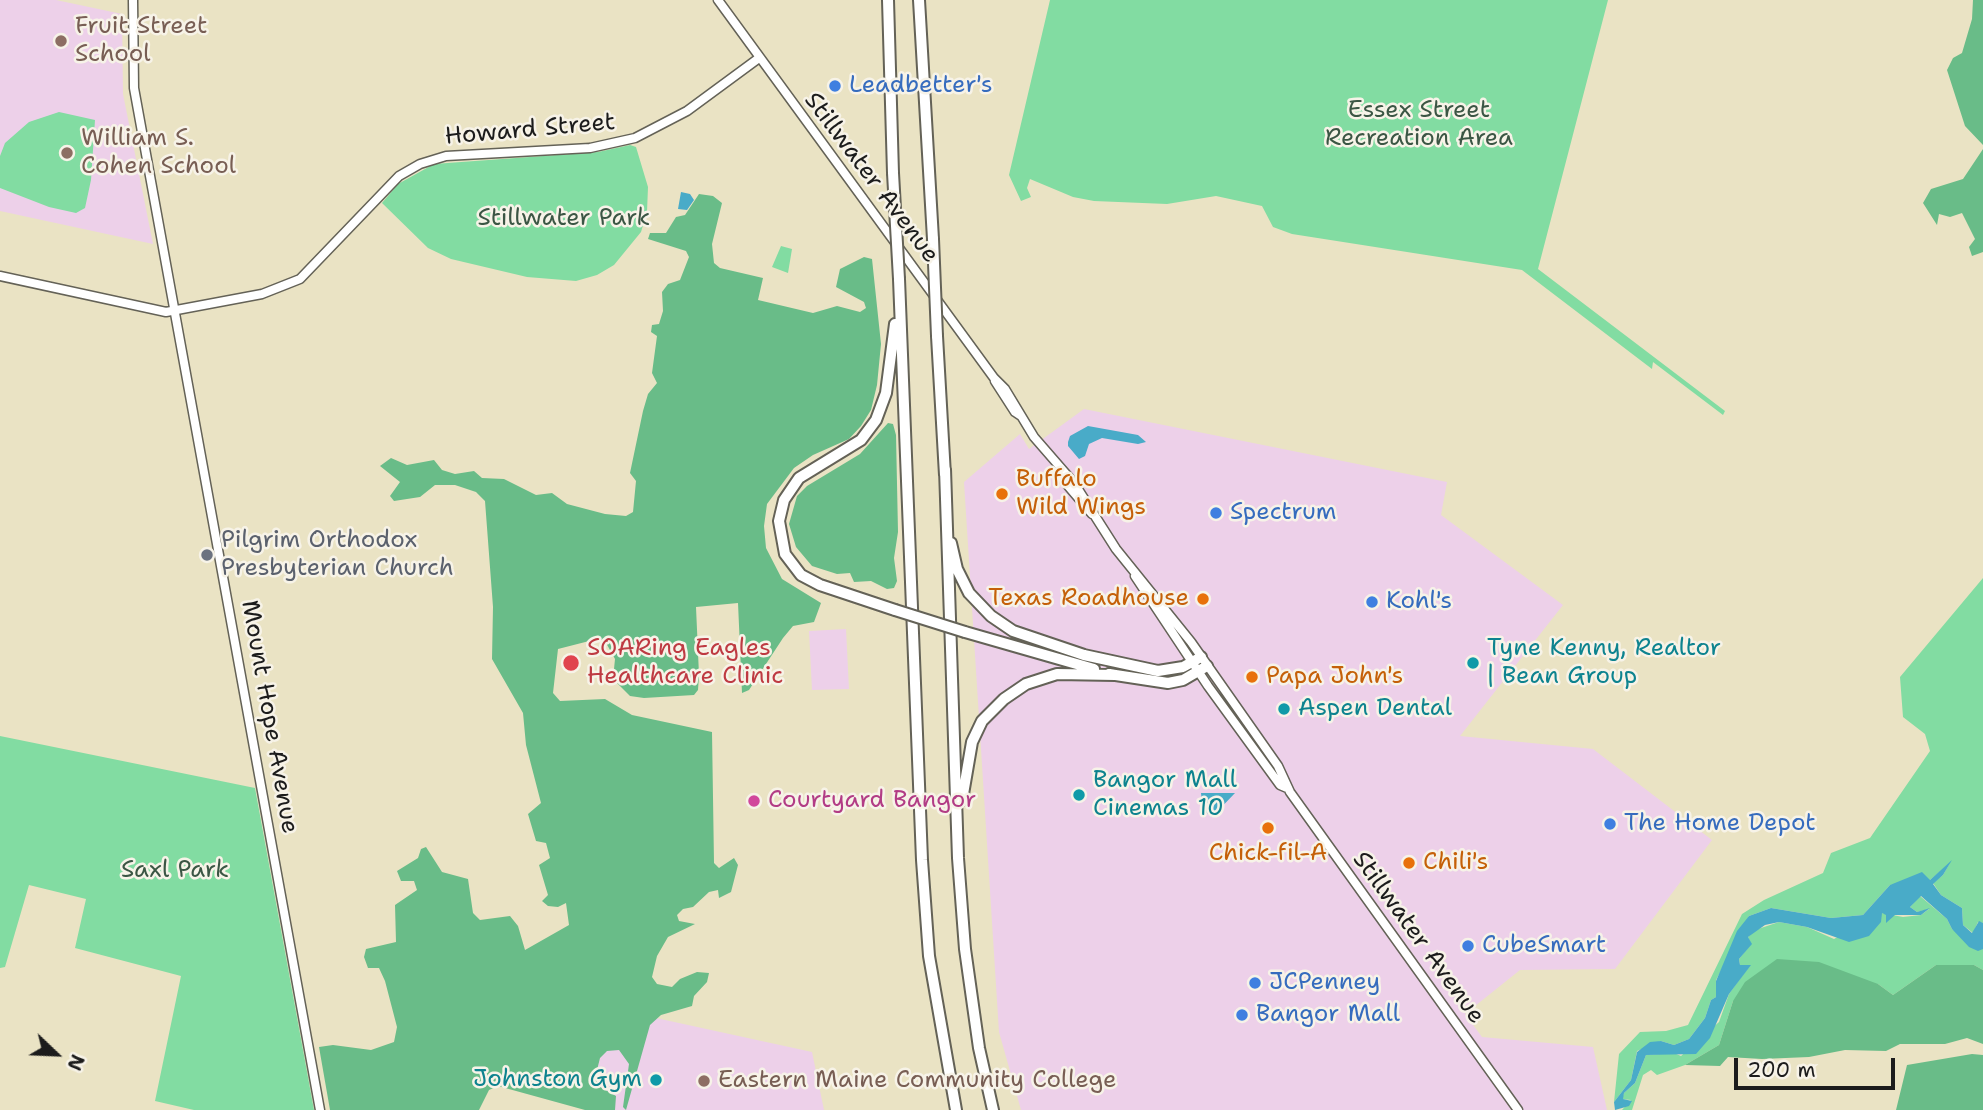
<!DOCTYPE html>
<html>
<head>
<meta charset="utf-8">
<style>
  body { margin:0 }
  #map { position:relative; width:1983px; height:1110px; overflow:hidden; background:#eae3c4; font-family:"Shantell Sans",sans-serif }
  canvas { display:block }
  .north { position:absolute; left:21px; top:1019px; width:70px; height:70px; -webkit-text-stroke:5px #f7f3e8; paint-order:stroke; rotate:113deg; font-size:19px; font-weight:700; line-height:28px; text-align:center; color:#1c1c1c }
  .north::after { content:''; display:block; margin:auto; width:24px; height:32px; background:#1c1c1c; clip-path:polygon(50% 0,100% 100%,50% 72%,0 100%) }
  .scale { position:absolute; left:1734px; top:1058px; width:161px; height:32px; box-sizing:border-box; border:4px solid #1c1c1c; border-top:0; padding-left:9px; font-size:21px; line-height:24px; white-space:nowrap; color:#1c1c1c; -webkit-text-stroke:5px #f7f3e8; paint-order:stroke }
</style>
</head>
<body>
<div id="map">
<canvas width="1983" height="1110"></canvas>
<div class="north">N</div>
<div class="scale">200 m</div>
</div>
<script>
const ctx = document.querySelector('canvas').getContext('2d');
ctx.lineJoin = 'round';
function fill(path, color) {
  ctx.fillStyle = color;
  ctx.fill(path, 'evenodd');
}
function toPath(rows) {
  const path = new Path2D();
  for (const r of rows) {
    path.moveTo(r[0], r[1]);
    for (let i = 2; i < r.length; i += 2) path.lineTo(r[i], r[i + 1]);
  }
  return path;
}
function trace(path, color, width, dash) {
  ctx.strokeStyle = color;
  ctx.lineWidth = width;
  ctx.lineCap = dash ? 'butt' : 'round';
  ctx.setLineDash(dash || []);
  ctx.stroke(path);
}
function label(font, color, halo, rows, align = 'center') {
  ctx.font = font + ' "Shantell Sans",sans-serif';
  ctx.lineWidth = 5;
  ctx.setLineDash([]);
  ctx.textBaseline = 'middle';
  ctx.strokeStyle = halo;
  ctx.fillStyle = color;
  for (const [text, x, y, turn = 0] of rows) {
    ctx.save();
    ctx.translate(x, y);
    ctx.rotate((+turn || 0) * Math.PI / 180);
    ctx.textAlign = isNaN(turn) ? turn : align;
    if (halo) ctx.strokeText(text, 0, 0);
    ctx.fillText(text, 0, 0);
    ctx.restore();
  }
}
const built = toPath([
  [0,0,56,0,122,14,123,94,153,244,0,211],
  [1084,409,1447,482,1441,515,1563,605,1460,736,1593,749,1712,840,1615,969,1520,970,1465,1014,1482,1037,1593,1047,1607,1110,1021,1110,999,1032,964,482,1020,434,1029,449],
  [846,629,849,689,812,690,809,631],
  [555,996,812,1052,824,1110,601,1110]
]);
const green = toPath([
  [1050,0,1608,0,1538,269,1725,411,1723,415,1653,362,1652,369,1522,270,1292,234,1273,227,1262,206,1216,196,1167,204,1094,201,1073,197,1030,179,1027,188,1031,197,1021,201,1009,175],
  [59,112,95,120,91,180,85,208,76,213,49,207,0,188,0,156,5,143,29,122],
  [630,145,636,147,648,187,647,212,641,232,614,265,597,275,576,281,527,277,451,259,428,248,382,203,398,184,434,164,598,152],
  [781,246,792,249,788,273,772,267],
  [1983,578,1983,923,1978,922,1973,933,1963,925,1962,908,1941,895,1933,883,1943,875,1950,863,1930,880,1890,885,1863,915,1831,918,1771,908,1749,916,1716,980,1716,997,1711,1000,1705,1018,1689,1039,1674,1045,1661,1041,1637,1051,1631,1080,1614,1102,1619,1054,1640,1032,1666,1031,1688,1025,1742,914,1764,900,1823,873,1831,853,1870,838,1930,751,1925,734,1903,717,1900,677],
  [0,736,255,788,314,1110,194,1110,155,1101,181,976,75,948,86,899,29,885,5,967,0,968],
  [1920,896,1947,919,1952,929,1983,949,1983,970,1974,965,1936,965,1893,995,1878,984,1733,1001,1719,1045,1685,1065,1657,1075,1651,1070,1643,1075,1632,1110,1622,1110,1631,1100,1622,1099,1624,1093,1635,1083,1646,1055,1674,1053,1681,1056,1719,1022,1729,994,1750,965,1740,965,1739,959,1751,944,1748,937,1755,930,1779,922,1807,927,1834,939,1882,913,1903,917,1921,915,1929,909,1917,912,1910,907]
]);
const forest = toPath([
  [1973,0,1983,0,1983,145,1965,126,1947,70,1953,58,1962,53,1972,19],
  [1983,149,1983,252,1972,256,1969,247,1975,239,1962,213,1950,217,1939,214,1937,225,1923,203,1931,189,1963,179],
  [699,194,713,196,722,203,712,244,714,263,720,268,763,278,758,300,813,313,837,306,860,312,866,308,864,302,836,287,840,269,864,257,872,259,881,344,877,385,871,410,861,426,849,439,813,455,794,468,767,504,764,526,766,548,782,579,821,603,814,622,793,626,783,638,749,690,742,693,738,603,696,607,699,675,698,690,694,695,644,698,630,696,613,679,615,659,605,641,597,639,558,649,553,693,560,701,605,699,632,715,712,732,714,863,719,868,734,858,738,865,731,892,719,898,718,890,709,892,693,907,683,909,677,915,679,921,695,924,668,937,657,956,652,977,657,984,672,987,680,979,697,972,709,973,707,982,694,996,692,1006,661,1015,650,1025,626,1110,623,1107,629,1064,619,1050,607,1051,600,1058,597,1070,597,1085,616,1096,615,1110,585,1110,498,1086,489,1090,479,1110,330,1110,319,1047,333,1045,371,1050,394,1042,397,1027,385,981,379,968,368,968,364,957,366,949,396,942,395,905,417,890,414,881,401,881,397,871,418,858,421,849,426,847,442,872,468,879,473,913,480,920,510,916,518,926,525,950,569,925,566,903,558,907,548,906,542,901,548,895,539,865,550,858,546,843,536,841,528,814,541,803,526,745,523,713,492,659,493,607,485,501,476,492,455,485,435,485,420,497,394,501,390,496,400,482,380,466,391,458,407,465,434,460,442,470,455,474,474,471,482,478,504,479,536,495,552,493,567,504,605,514,626,516,633,512,636,481,630,473,643,411,648,394,657,383,652,373,657,336,651,332,652,325,659,324,663,311,662,292,668,284,680,280,689,257,686,251,648,239,650,233,666,233,676,217,685,215],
  [888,423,893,424,896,435,898,532,894,558,897,581,894,588,887,589,871,581,854,582,850,573,837,574,812,566,796,547,789,524,797,496,807,486,860,454],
  [1777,959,1819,962,1878,984,1893,995,1936,965,1974,965,1983,970,1983,1044,1967,1038,1945,1044,1900,1044,1886,1051,1845,1050,1809,1057,1762,1059,1728,1057,1720,1066,1685,1065,1719,1045,1733,1001,1745,982],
  [1972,1054,1983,1055,1983,1110,1896,1110,1907,1065]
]);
const water = toPath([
  [681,192,690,194,694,200,687,210,678,209],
  [1088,426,1138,435,1146,442,1138,444,1102,438,1089,444,1085,456,1079,459,1068,446,1068,442,1070,436],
  [1201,793,1235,793,1212,817,1203,810],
  [1952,860,1943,875,1933,884,1941,895,1962,908,1963,925,1972,933,1979,921,1983,923,1983,949,1978,951,1969,947,1952,929,1947,919,1921,896,1910,907,1917,912,1930,908,1921,915,1895,915,1886,923,1886,915,1882,913,1881,922,1869,936,1849,942,1807,927,1779,922,1765,925,1748,937,1752,944,1739,959,1740,965,1751,965,1729,994,1710,1038,1696,1054,1646,1055,1635,1083,1624,1093,1623,1099,1632,1101,1629,1106,1615,1110,1614,1102,1631,1080,1637,1052,1650,1042,1661,1041,1674,1045,1689,1039,1705,1018,1711,1000,1716,997,1716,981,1737,931,1749,916,1771,908,1831,918,1863,915,1890,885,1922,872,1930,880]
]);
const secondary = toPath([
  [133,0,134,88,320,1110],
  [718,0,994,378,1005,389,1034,437,1074,483,1116,549,1191,642,1278,766,1290,792,1518,1110],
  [0,276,166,312,262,294,300,279,399,176,420,164,446,156,590,148,635,138,687,111,759,58],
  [995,381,1015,412,1021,416],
  [1063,474,1063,480,1092,514],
  [1135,576,1208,686,1280,785,1287,788]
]);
const highway = toPath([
  [888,0,893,173],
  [919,0,933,239],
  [899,279,922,860,929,956,956,1110],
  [937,336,945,475],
  [945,469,958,858,965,949,979,1048,993,1110],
  [951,543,957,569,969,593,991,616,1013,631,1084,655,1158,671,1183,667,1201,657],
  [895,610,820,585,801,575,785,554,779,521,784,500,799,478,861,440,876,420,886,393,895,324],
  [965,632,1094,669],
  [1109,674,1168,683,1183,680,1207,666],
  [962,800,972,742,982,721,1004,699,1026,684,1057,674,1115,675]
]);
const highwayBridge = toPath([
  [893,173,899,279],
  [933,239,937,336],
  [895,610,965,632]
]);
const markers = [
  [61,41,7,"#8d6e63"],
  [835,86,7,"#3f7fe0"],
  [67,153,7,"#8d6e63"],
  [1002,494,7,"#e8710a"],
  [1216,513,7,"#3f7fe0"],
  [207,555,7,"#6b7280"],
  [1203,599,7,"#e8710a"],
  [1372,602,7,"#3f7fe0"],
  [571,663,9,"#e0444e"],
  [1473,663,7,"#0f9aa8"],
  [1252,677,7,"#e8710a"],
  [1284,709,7,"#0f9aa8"],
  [1079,795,7,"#0f9aa8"],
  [754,801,7,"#d1479c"],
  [1610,824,7,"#3f7fe0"],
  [1268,828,7,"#e8710a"],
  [1409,863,7,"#e8710a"],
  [1468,946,7,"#3f7fe0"],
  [1255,983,7,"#3f7fe0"],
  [1242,1015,7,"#3f7fe0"],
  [656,1080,7,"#0f9aa8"],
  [704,1081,7,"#8d6e63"]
];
const educationNames = [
  ["Fruit Street",75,27],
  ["School",75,55],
  ["William S.",81,139],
  ["Cohen School",81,167],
  ["Eastern Maine Community College",718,1081]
];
const shopNames = [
  ["Leadbetter's",849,86],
  ["Spectrum",1230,513],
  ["Kohl's",1386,602],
  ["The Home Depot",1624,824],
  ["CubeSmart",1482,946],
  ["JCPenney",1269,983],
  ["Bangor Mall",1256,1015]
];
const parkNames = [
  ["Essex Street",1419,111],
  ["Recreation Area",1419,139],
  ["Stillwater Park",564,219],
  ["Saxl Park",175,871]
];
const streetNames = [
  ["Howard Street",530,130,-5],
  ["Stillwater Avenue",871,178,53],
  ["Mount Hope Avenue",269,717,80],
  ["Stillwater Avenue",1418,938,54]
];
const foodNames = [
  ["Buffalo",1016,480],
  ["Wild Wings",1016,508],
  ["Texas Roadhouse",1189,599,"right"],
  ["Papa John's",1266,677],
  ["Chick-fil-A",1268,854,"center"],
  ["Chili's",1423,863]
];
const worshipNames = [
  ["Pilgrim Orthodox",221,541],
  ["Presbyterian Church",221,569]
];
const healthNames = [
  ["SOARing Eagles",587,649],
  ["Healthcare Clinic",587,677]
];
const cultureNames = [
  ["Tyne Kenny, Realtor",1487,649],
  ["| Bean Group",1487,677],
  ["Aspen Dental",1298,709],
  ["Bangor Mall",1093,781],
  ["Cinemas 10",1093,809],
  ["Johnston Gym",642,1080,"right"]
];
const hotelNames = [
  ["Courtyard Bangor",768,801]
];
fill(built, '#edd0e9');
fill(green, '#82dca2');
fill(forest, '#69bc88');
fill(water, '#49abc8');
trace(secondary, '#646257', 11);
trace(highway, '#646257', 14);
trace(secondary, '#fff', 8);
trace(highway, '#fff', 10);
trace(highwayBridge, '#646257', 14, []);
trace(highwayBridge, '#fff', 10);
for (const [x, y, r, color] of markers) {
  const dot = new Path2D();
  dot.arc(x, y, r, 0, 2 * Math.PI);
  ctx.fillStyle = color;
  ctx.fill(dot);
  trace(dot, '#f7f3e8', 2.5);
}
label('24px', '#785e54', '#f7f3e8', educationNames, 'left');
label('24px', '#366cbe', '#f7f3e8', shopNames, 'left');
label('24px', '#3b5644', '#f7f3e8', parkNames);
label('24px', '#1c1c1c', '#f7f3e8', streetNames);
label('24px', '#c56008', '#f7f3e8', foodNames, 'left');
label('24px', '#5b616d', '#f7f3e8', worshipNames, 'left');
label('24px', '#be3a42', '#f7f3e8', healthNames, 'left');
label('24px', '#0d838f', '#f7f3e8', cultureNames, 'left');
label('24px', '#b23c85', '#f7f3e8', hotelNames, 'left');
</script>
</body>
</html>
